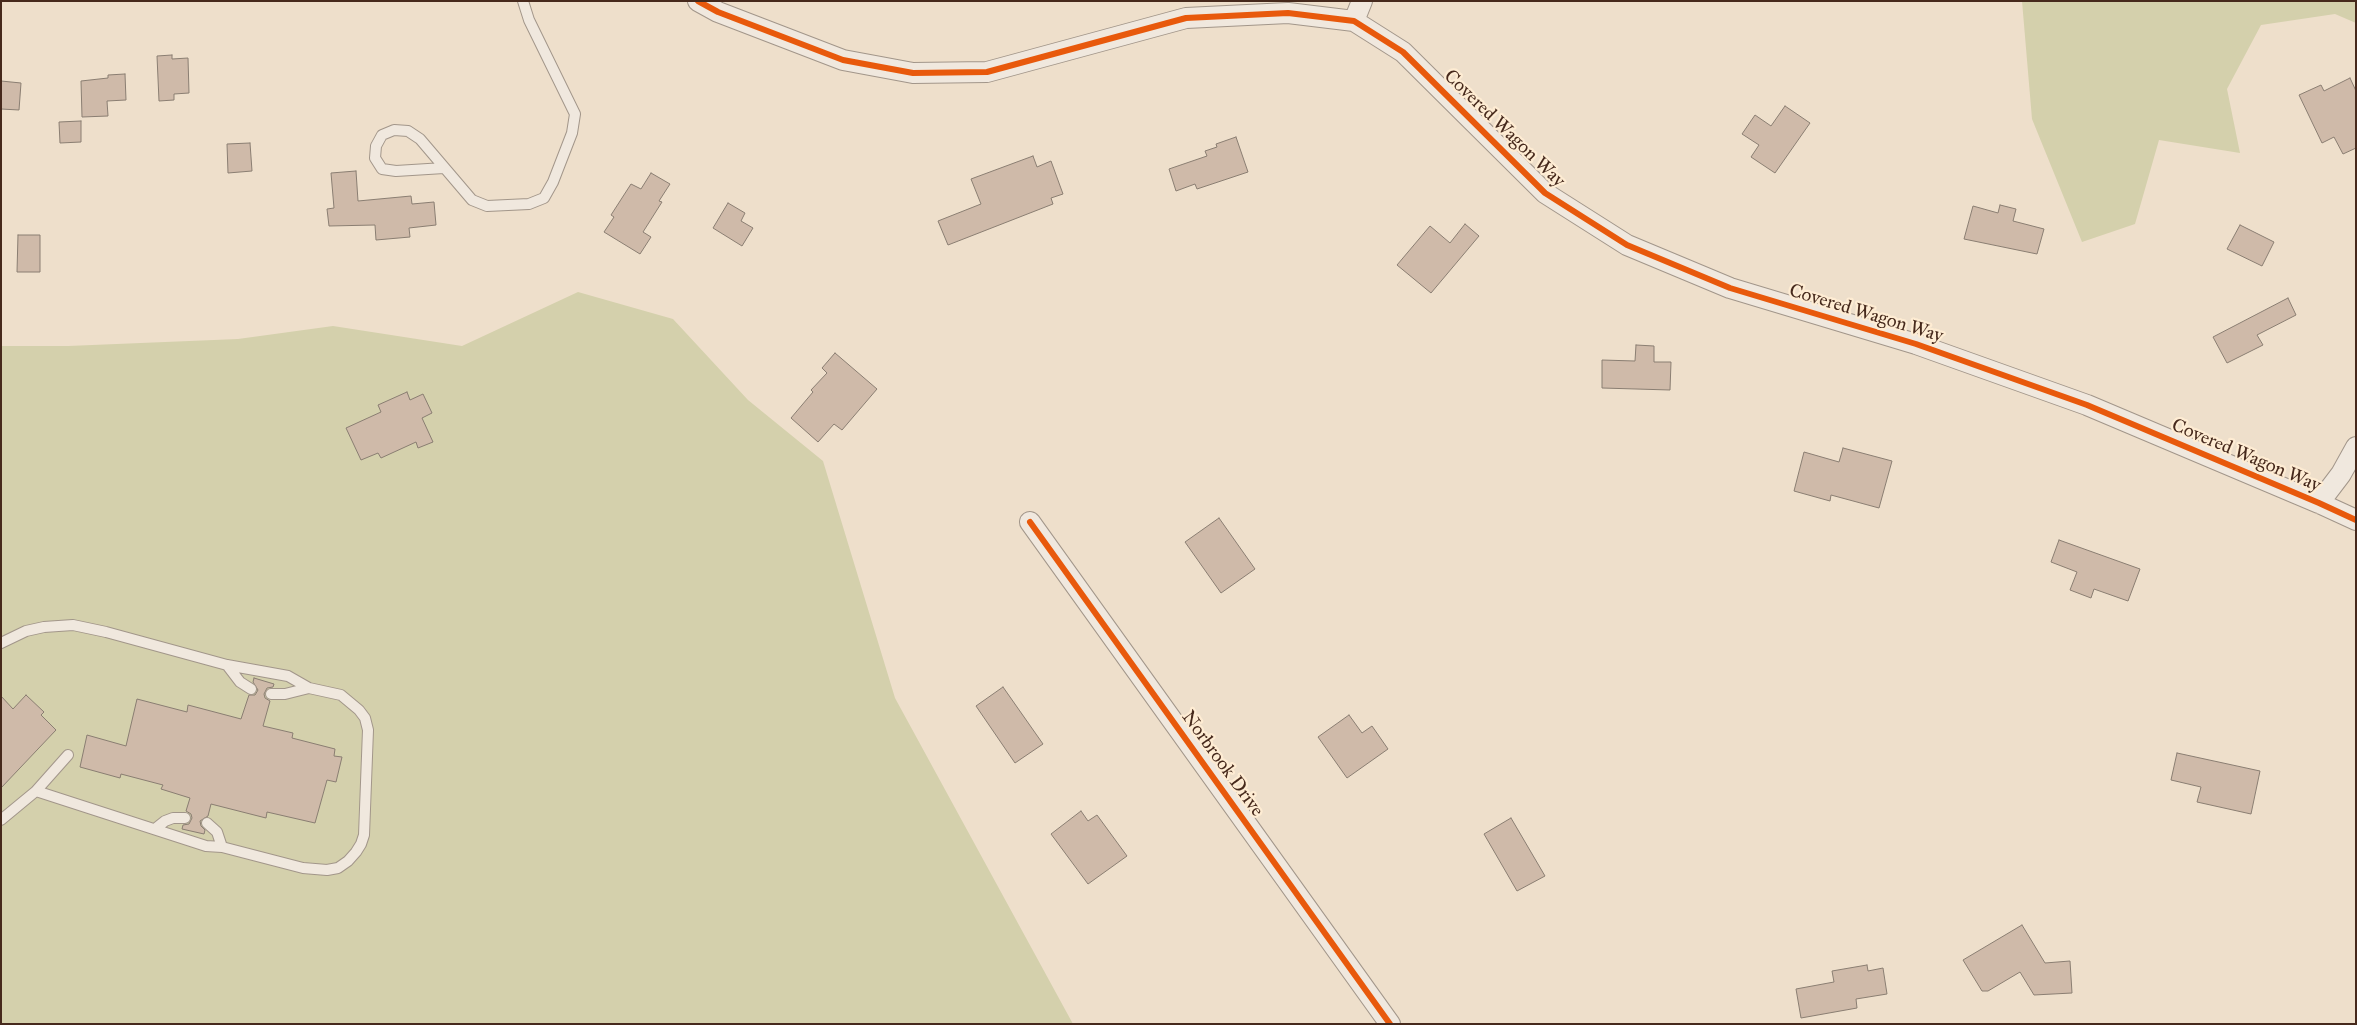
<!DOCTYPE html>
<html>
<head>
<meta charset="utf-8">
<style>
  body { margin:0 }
  #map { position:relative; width:2357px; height:1025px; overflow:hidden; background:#eedfcb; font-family:"IM FELL Great Primer",serif }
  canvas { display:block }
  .frame { position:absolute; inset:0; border:2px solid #46291c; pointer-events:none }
</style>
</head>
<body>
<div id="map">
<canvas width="2357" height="1025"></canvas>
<div class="frame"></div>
</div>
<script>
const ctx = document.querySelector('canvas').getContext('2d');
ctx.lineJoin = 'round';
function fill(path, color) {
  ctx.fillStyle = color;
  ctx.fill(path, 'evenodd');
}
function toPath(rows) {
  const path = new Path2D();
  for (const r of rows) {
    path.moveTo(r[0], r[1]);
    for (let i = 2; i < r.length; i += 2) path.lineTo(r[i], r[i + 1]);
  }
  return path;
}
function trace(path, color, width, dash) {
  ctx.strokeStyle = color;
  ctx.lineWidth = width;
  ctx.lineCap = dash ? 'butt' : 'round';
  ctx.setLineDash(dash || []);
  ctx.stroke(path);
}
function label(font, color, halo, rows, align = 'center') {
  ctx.font = font + ' "IM FELL Great Primer",serif';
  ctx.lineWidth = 4.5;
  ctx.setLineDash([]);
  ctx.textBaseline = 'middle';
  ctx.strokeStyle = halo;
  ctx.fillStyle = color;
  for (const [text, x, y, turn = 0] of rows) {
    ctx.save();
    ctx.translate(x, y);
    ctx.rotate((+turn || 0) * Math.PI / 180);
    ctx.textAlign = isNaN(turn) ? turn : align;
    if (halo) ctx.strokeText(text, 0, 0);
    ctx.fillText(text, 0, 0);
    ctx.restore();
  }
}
const green = toPath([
  [2022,1,2356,1,2356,23,2335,14,2261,25,2227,89,2240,153,2159,140,2135,224,2082,242,2032,119],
  [578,292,673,319,748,400,823,461,895,698,1073,1024,1,1024,1,346,68,346,238,339,333,326,462,346]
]);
const building = toPath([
  [172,55,172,59,188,58,189,93,174,94,174,100,159,101,157,56,172,55],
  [125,74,126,100,107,101,108,116,82,117,81,81,108,78,108,75,125,74],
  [2350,78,2356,91,2356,148,2343,154,2334,137,2322,143,2299,95,2321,85,2324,91,2350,78],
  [1,81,21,83,19,110,1,109,1,81],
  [1785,106,1810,123,1775,173,1751,157,1759,145,1742,134,1755,115,1771,126,1785,106],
  [81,121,81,142,60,143,59,122,81,121],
  [1236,137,1248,172,1197,189,1195,184,1176,191,1169,169,1207,156,1205,151,1217,147,1216,144,1236,137],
  [250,143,252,171,228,173,227,144,250,143],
  [1033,156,1037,167,1051,161,1063,194,1051,198,1053,204,948,245,938,221,981,204,971,179,1033,156],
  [356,171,358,201,411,196,412,204,434,202,436,225,409,228,410,237,376,240,375,225,329,226,327,209,334,208,331,173,356,171],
  [651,173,670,184,659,201,662,202,643,232,651,237,640,254,604,232,614,217,611,215,631,184,641,189,651,173],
  [728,203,745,213,741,221,753,228,742,246,713,228,728,203],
  [2000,205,2016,209,2013,221,2044,229,2037,254,1964,239,1973,206,1998,213,2000,205],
  [1465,224,1479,236,1431,293,1397,265,1430,226,1450,243,1465,224],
  [2240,225,2274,242,2262,266,2227,249,2240,225],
  [18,235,40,235,40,272,17,272,18,235],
  [2288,298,2296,315,2257,335,2263,345,2227,363,2213,337,2288,298],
  [1636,345,1654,346,1654,362,1671,362,1670,390,1602,388,1602,360,1635,361,1636,345],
  [835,353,877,389,842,430,834,424,818,442,791,418,813,392,811,390,827,373,822,368,835,353],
  [407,392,410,400,423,394,432,413,422,418,433,442,418,448,416,442,381,458,378,453,361,460,346,428,381,412,378,405,407,392],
  [1843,448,1892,461,1879,508,1831,495,1830,501,1794,491,1804,452,1839,462,1843,448],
  [1219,518,1255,569,1221,593,1185,542,1219,518],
  [2059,540,2140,569,2128,601,2094,589,2091,598,2070,590,2077,572,2051,562,2059,540],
  [254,678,274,684,273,687,267,688,264,694,265,698,270,701,263,726,293,733,292,738,335,749,334,756,342,757,336,782,327,780,315,823,267,812,266,818,211,804,208,816,200,821,201,826,205,830,204,834,182,829,183,825,189,824,192,818,191,814,186,811,190,798,161,789,163,785,121,774,120,778,80,767,87,735,126,746,137,699,187,712,188,705,241,719,249,695,255,695,258,690,253,682,254,678],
  [1003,687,1043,744,1015,763,976,706,1003,687],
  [26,695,44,712,41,715,56,730,1,788,1,696,13,709,26,695],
  [1349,715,1362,733,1372,726,1388,749,1347,778,1318,737,1349,715],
  [2177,753,2260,771,2251,814,2197,802,2201,787,2171,780,2177,753],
  [1081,811,1088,821,1097,815,1127,856,1088,884,1051,834,1081,811],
  [1511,818,1545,876,1517,891,1484,834,1511,818],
  [2022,925,2045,963,2070,961,2072,993,2034,995,2020,972,1988,991,1982,991,1963,960,2022,925],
  [1867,965,1868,971,1883,968,1887,994,1856,999,1857,1008,1801,1018,1796,989,1834,982,1832,971,1867,965]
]);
const lane = toPath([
  [444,168,396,171,382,169,375,158,376,146,382,135,394,130,408,131,420,139,472,200,487,206,529,204,544,198,553,182,572,133,575,114,529,20,523,1],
  [1,643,26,631,44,627,73,625,106,632,227,665,288,676,309,688,341,695,359,710,365,718,368,730,364,835,361,844,356,852,348,861,338,868,327,870,303,868,222,847,206,846,36,791,1,820],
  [227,665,240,682,251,689],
  [271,694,285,694,309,688],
  [36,791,68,755],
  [207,823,217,832,222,847],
  [155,829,165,821,173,818,185,818]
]);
const street = toPath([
  [698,1,718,12,843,60,913,73,987,72,1186,18,1288,13,1354,21,1403,52,1545,193,1627,245,1730,288,1916,344,2087,405,2319,503,2356,520],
  [1354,21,1362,1],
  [2319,503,2341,474,2356,447],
  [1030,522,1390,1024]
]);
const cycleway = toPath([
  [698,1,718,12,843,60,913,73,987,72,1186,18,1288,13,1354,21,1403,52,1545,193,1627,245,1730,288,1916,344,2087,405,2319,503,2356,520],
  [1030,522,1390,1024]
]);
const streetNames = [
  ["Covered Wagon Way",1504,129,44],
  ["Covered Wagon Way",1866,314,17],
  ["Covered Wagon Way",2246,456,23],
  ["Norbrook Drive",1222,764,54]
];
fill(green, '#d4d0ac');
fill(building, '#cfbaa9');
trace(building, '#8a7e72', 1);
trace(lane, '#a2968a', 12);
trace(street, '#a2968a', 22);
trace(lane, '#f0e8de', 10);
trace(street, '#f0e8de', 20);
trace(cycleway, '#e8590c', 6);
label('19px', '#46291c', '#feecd3', streetNames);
</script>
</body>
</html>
